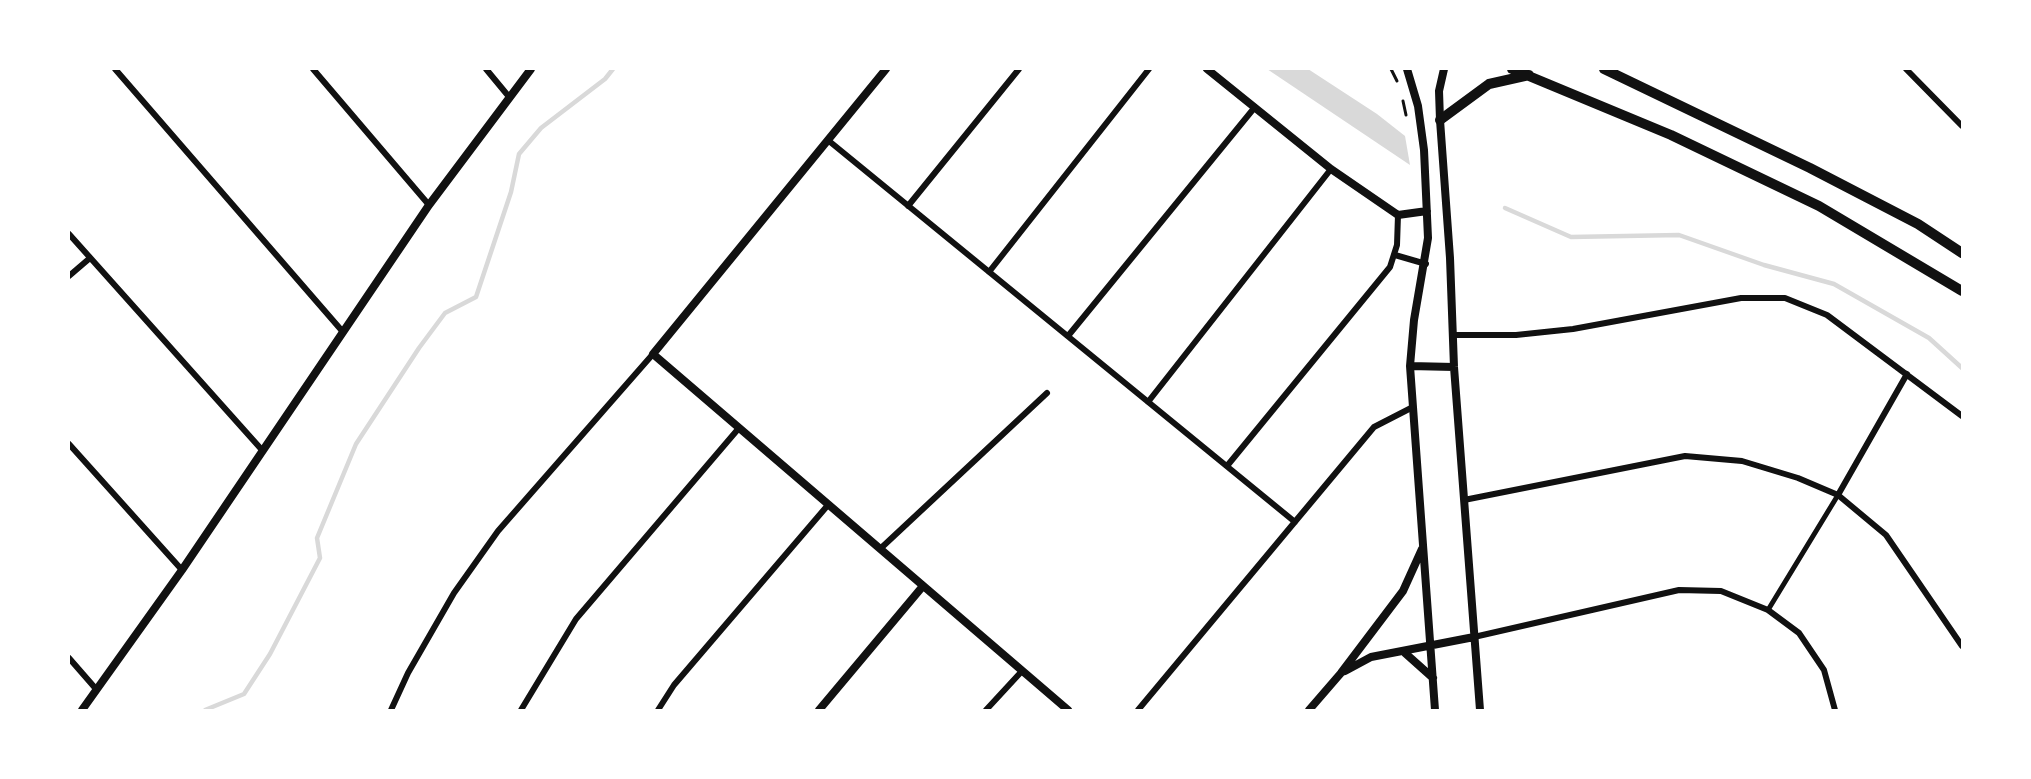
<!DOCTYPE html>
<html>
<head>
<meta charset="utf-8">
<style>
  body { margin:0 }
  #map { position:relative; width:2031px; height:779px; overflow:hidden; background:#fff; font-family:"Roboto Serif",serif }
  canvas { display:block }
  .frame { position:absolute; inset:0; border:70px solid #fff; pointer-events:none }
</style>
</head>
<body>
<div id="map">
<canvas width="2031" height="779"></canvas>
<div class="frame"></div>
</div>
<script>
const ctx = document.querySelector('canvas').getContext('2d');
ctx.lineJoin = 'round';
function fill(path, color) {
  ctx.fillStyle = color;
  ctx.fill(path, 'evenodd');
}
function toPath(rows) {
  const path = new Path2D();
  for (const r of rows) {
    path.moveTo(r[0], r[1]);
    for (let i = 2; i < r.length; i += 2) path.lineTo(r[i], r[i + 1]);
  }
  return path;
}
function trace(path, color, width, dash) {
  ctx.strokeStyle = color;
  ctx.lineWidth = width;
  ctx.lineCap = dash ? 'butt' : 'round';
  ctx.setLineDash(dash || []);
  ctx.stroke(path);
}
const water = toPath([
  [1267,69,1308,69,1377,114,1405,136,1410,165]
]);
const stream = toPath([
  [1505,208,1571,237,1679,235,1764,265,1834,284,1929,338,1962,368],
  [205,710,244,694,270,654,320,558,317,538,356,444,419,348,445,313,476,297,511,192,519,154,541,128,605,79,613,69]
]);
const path = toPath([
  [1391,69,1397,81],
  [1403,101,1406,115]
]);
const pedestrian = toPath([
  [1768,610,1838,495]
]);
const minor = toPath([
  [115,69,343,332],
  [313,69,429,205],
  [486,69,510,98],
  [1906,69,1962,126],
  [829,141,1295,522],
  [908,206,1019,69],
  [69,234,262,450],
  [1395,255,1426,264],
  [989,272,1149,69],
  [69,276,90,258],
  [1454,335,1516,335,1573,329,1741,298,1785,298,1827,315,1962,416],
  [1068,336,1255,107],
  [1148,402,1331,169],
  [69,444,182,570],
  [1227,466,1390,267,1397,245,1398,215],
  [1838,495,1907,374],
  [1464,500,1685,456,1742,461,1798,478,1838,495,1886,535,1962,646],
  [880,549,1047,393],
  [1474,637,1679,590,1721,591,1768,610,1799,633,1824,670,1835,710],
  [69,658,96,689],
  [391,710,408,673,454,593,498,531,653,354],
  [521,710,576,619,739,428],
  [658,710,674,685,828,505],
  [986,710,1022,671],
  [1138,710,1374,427,1411,408]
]);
const tertiary = toPath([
  [886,69,653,354,1068,710],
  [1207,69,1331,169,1398,215,1427,211],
  [1407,69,1418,106,1424,150,1428,238,1414,320,1410,366,1435,710],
  [1444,69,1439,91,1440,120,1450,258,1454,367,1480,710],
  [1410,366,1454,367],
  [1405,653,1433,678],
  [1345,671,1371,657,1474,637],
  [82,710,182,570,429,205,531,69],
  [819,710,923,586],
  [1309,710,1341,673,1403,591,1422,549]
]);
const primary = toPath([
  [1512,69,1671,135,1819,206,1962,291],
  [1604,69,1810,168,1918,224,1962,253],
  [1440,120,1489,84,1529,75]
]);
fill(water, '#d9d9d9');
trace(stream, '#d9d9d9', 4.5);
trace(path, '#111', 3);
trace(pedestrian, '#111', 5);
trace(minor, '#111', 6);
trace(tertiary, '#111', 8);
trace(primary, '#111', 10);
</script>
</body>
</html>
